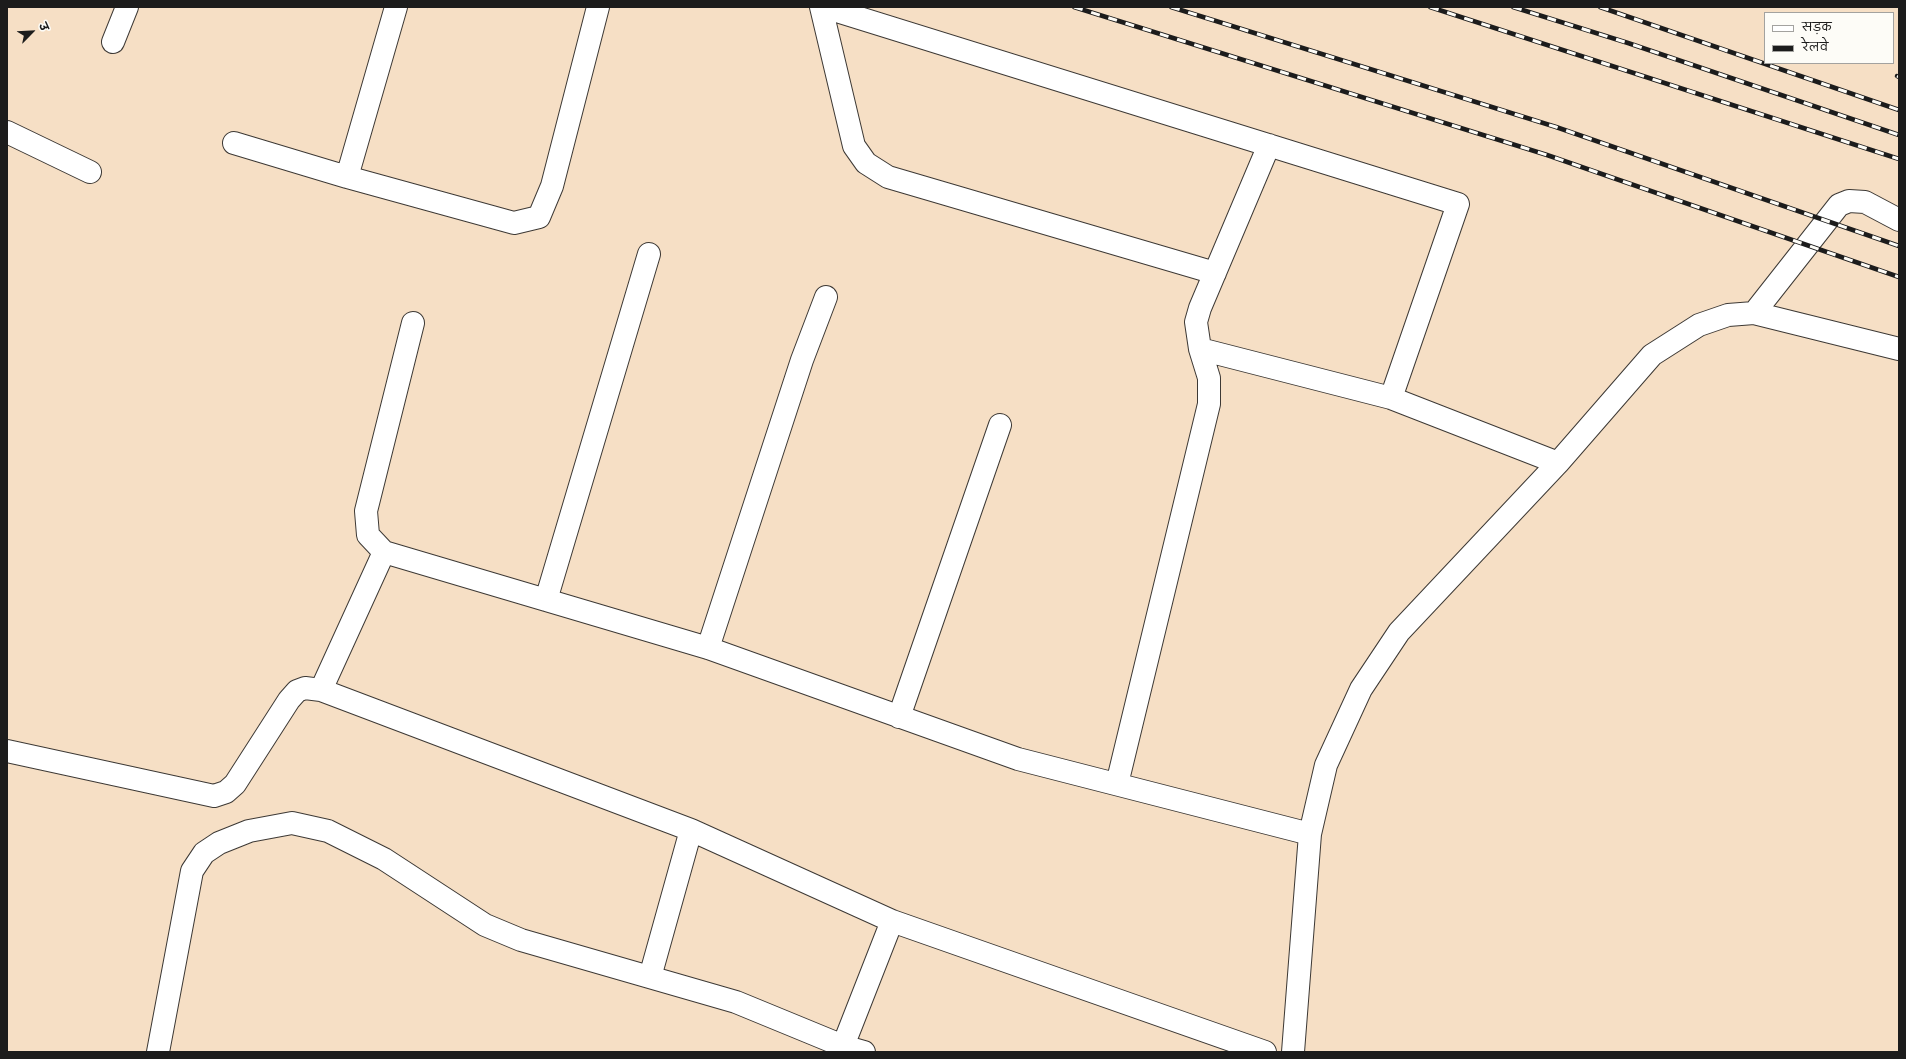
<!DOCTYPE html>
<html>
<head>
<meta charset="utf-8">
<style>
  body { margin:0 }
  #map { position:relative; width:1906px; height:1059px; overflow:hidden; background:#f6dfc5; font-family:Itim,"Playpen Sans Deva",sans-serif }
  canvas { display:block }
  .frame { position:absolute; inset:0; border:8px solid #1c1c1c; pointer-events:none }
  .legend { position:absolute; left:1764px; top:12px; width:130px; height:52px; box-sizing:border-box; background:#fdfcf7; border:1px solid #a3a29f; margin:0; padding:5px 7px; list-style:none; font-size:12px; color:#1c1c1c }
  .legend li { display:flex; align-items:center; gap:8px; height:20px }
  .legend b { width:20px; border:1px solid #a3a29f }
  .north { position:absolute; left:12px; top:12px; width:40px; height:40px; -webkit-text-stroke:3px #fdfcf7; paint-order:stroke; rotate:66deg; font-size:11px; font-weight:700; line-height:16px; text-align:center; color:#1c1c1c }
  .north::after { content:''; display:block; margin:auto; width:14px; height:18px; background:#1c1c1c; clip-path:polygon(50% 0,100% 100%,50% 72%,0 100%) }
</style>
</head>
<body>
<div id="map">
<canvas width="1906" height="1059"></canvas>
<div class="frame"></div>
<ul class="legend">
<li><b style="height:5px;background:#fff"></b>सड़क</li>
<li><b style="height:5px;background:#1c1c1c"></b>रेलवे</li>
</ul>
<div class="north">उ</div>
</div>
<script>
const ctx = document.querySelector('canvas').getContext('2d');
ctx.lineJoin = 'round';
function toPath(rows) {
  const path = new Path2D();
  for (const r of rows) {
    path.moveTo(r[0], r[1]);
    for (let i = 2; i < r.length; i += 2) path.lineTo(r[i], r[i + 1]);
  }
  return path;
}
function trace(path, color, width, dash) {
  ctx.strokeStyle = color;
  ctx.lineWidth = width;
  ctx.lineCap = dash ? 'butt' : 'round';
  ctx.setLineDash(dash || []);
  ctx.stroke(path);
}
const street = toPath([
  [821,7,854,146,866,163,888,177,1215,273],
  [824,7,1458,204,1391,398,1558,463,1652,355,1699,325,1728,315,1754,313,1899,349],
  [113,42,127,7],
  [7,132,90,172],
  [234,143,347,177,514,223,539,217,552,186,598,7],
  [347,177,396,7],
  [1754,313,1839,205,1849,201,1865,202,1899,220],
  [413,323,366,511,368,535,384,552,708,648,1018,759,1310,834],
  [1200,349,1391,398],
  [546,600,649,254],
  [708,648,802,360,826,297],
  [321,690,384,552],
  [899,717,1000,425],
  [7,751,214,796,226,792,235,784,289,700,297,691,305,688,321,690,691,830,650,977],
  [1117,784,1209,404,1209,378,1200,349,1196,322,1200,308,1269,145],
  [691,830,892,921,843,1046],
  [892,921,1265,1052],
  [158,1052,192,871,204,853,219,843,249,831,292,823,328,831,384,859,485,925,521,940,736,1002,843,1046,864,1052],
  [1293,1052,1310,834,1326,765,1361,689,1399,632,1558,463]
]);
const rail = toPath([
  [1074,7,1547,155,1899,277],
  [1171,7,1556,127,1899,246],
  [1430,7,1899,159],
  [1513,7,1628,43,1899,135],
  [1600,7,1899,110],
  [1897,76,1899,77]
]);
trace(street, '#3d3935', 24);
trace(street, '#fff', 22);
trace(rail, '#1c1c1c', 4.5);
trace(rail, '#fdfcf7', 3, [9]);
</script>
</body>
</html>
